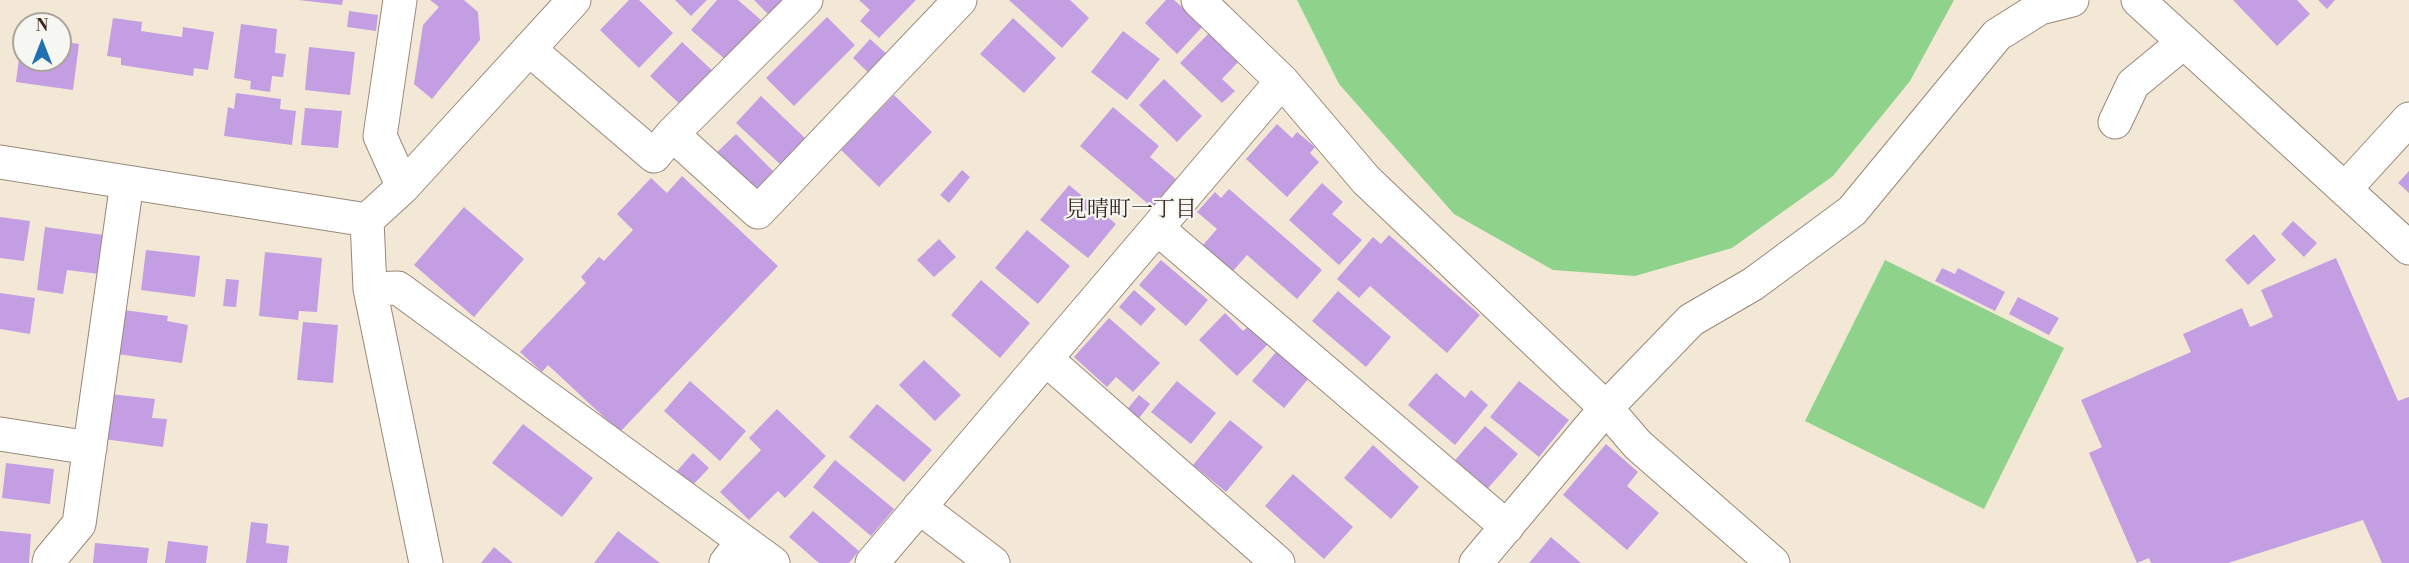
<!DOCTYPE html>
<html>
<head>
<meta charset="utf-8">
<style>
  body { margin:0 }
  #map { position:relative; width:2409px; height:563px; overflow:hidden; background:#f3e8d5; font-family:"Libre Bodoni",serif }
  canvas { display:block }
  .north { position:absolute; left:12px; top:12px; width:60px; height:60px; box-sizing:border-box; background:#f6f6f2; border:2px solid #aba49d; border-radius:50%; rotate:0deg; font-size:16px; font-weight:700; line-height:24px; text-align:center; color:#3b2a1e }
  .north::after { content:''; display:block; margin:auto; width:21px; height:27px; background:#1f6fb2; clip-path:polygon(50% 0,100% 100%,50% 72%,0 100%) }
</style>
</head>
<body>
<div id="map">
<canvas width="2409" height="563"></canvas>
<div class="north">N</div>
</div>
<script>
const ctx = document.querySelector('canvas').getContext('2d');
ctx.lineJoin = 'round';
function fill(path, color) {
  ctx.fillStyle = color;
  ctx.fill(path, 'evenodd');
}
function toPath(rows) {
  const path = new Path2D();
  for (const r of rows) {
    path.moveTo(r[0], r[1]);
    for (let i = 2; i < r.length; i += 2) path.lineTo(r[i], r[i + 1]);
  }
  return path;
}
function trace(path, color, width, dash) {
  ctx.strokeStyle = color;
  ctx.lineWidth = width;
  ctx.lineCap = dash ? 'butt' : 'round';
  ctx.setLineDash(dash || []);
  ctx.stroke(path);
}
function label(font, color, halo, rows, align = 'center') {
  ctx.font = font + ' "Libre Bodoni","Noto Serif JP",serif';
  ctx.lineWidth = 4.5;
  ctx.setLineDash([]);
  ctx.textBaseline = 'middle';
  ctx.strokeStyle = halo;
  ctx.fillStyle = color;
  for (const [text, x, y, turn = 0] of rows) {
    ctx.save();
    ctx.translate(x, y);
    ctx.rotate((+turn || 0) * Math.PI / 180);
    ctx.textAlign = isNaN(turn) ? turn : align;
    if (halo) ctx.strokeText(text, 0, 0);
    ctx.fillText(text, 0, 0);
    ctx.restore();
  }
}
const green = toPath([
  [1297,0,1954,0,1910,81,1833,176,1732,248,1635,276,1553,270,1454,214,1339,84],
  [1885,260,2064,348,1984,509,1805,421]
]);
const building = toPath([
  [298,0,343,0,342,5],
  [430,0,464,0,478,12,480,40,432,99,414,84,423,25,439,7],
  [629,0,639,0,673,33,639,68,600,30],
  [675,0,707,0,691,16],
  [717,0,738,0,761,20,726,60,691,30],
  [754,0,782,0,768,14],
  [859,0,916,0,879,38,860,21,870,10],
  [1009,0,1070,0,1089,18,1062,48],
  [1166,0,1174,0,1203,26,1177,54,1145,23],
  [2233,0,2297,0,2310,14,2277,46],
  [2318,0,2335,0,2327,9],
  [349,11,378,15,376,31,347,27],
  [827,17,855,45,794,106,766,78],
  [113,18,142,22,141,31,182,37,183,27,214,32,208,70,194,68,193,76,121,65,121,58,107,56],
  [1013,18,1056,58,1024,93,980,54],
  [241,24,277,29,275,53,286,54,283,77,272,76,270,92,250,89,251,81,234,78],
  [1123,31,1160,59,1127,100,1091,72],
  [1210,32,1240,60,1222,79,1235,91,1222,103,1180,63],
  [870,39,889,56,872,76,853,58],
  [60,41,79,44,73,90,16,82,21,43,24,43,24,60,60,60],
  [682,42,717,75,685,109,650,76],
  [309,47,355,52,350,95,305,90],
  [1164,79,1202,116,1177,142,1139,105],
  [236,93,281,99,280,109,296,111,292,145,224,136,228,107,234,109],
  [894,95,932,132,879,187,841,150],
  [761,96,806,139,781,165,736,123],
  [1113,107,1159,146,1150,157,1177,180,1153,208,1080,146],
  [305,108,342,111,338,148,301,145],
  [1277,124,1292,138,1297,132,1315,147,1310,153,1319,162,1287,197,1246,159],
  [736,134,776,174,753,196,713,156],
  [962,170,970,177,949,203,940,195],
  [2409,171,2409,193,2398,183],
  [682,176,778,266,620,432,548,365,542,372,520,352,586,283,581,277,599,257,604,261,633,230,617,214,651,178,667,193],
  [1322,183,1343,202,1332,214,1362,240,1339,265,1289,220],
  [1069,185,1116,224,1088,258,1040,220],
  [1229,189,1322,270,1297,299,1247,255,1233,271,1203,245,1217,229,1197,212,1215,192,1221,198],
  [464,207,524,259,474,317,414,265],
  [0,217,30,221,24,261,0,258],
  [2293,221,2317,243,2304,257,2281,234],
  [45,227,104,235,99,274,67,270,63,294,37,290],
  [1027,230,1070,266,1038,304,995,268],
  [2254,234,2276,260,2248,285,2225,260],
  [1389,235,1480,315,1447,353,1370,286,1359,298,1337,279,1373,237,1381,244],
  [939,239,956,257,934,277,917,260],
  [146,250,200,256,195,297,141,290],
  [265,252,322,258,317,312,299,311,298,320,259,316],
  [2336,258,2398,401,2409,397,2409,563,2382,563,2363,520,2228,563,2151,563,2149,558,2137,563,2089,453,2102,447,2081,400,2191,352,2183,334,2242,308,2250,327,2273,317,2261,290],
  [1161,260,1208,300,1186,326,1139,285],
  [1942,268,1955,274,1958,268,2005,292,1995,311,1935,281],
  [226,279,239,280,236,307,223,306],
  [981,280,1030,323,1000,358,951,315],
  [1134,290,1156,309,1141,326,1119,307],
  [1338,291,1391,337,1366,367,1312,321],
  [0,293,35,298,30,334,0,329],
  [2018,297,2059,318,2049,335,2009,314],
  [124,310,168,316,167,321,188,325,182,363,117,354],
  [1225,313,1243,331,1250,325,1269,343,1237,376,1199,340],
  [1109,318,1160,363,1133,392,1116,377,1107,387,1074,357],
  [303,322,338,325,333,383,297,380],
  [1276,352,1309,378,1284,408,1252,381],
  [924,360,961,395,935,421,899,385],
  [1436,373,1465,398,1471,390,1488,405,1455,445,1408,405],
  [690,381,746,431,720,461,664,411],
  [1177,381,1216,413,1191,444,1151,412],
  [1519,381,1569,420,1539,457,1490,417],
  [110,394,155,399,152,418,167,419,163,447,104,439],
  [1139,395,1150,404,1136,422,1124,413],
  [877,404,932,450,904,482,849,437],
  [777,409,826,456,785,498,778,491,749,520,720,492,761,450,749,438],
  [1230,420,1263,447,1226,492,1193,465],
  [523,424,593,478,562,517,492,463],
  [1485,426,1518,454,1482,495,1449,467],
  [1606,444,1638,472,1627,486,1659,513,1627,550,1563,495],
  [1373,445,1419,487,1391,519,1344,478],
  [693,453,709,468,691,487,675,473],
  [835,460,894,509,871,536,813,487],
  [6,463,54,469,50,504,2,498],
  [1293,474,1353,527,1324,559,1265,506],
  [813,511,859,551,849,563,819,563,789,537],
  [251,522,268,524,266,543,289,546,287,563,246,563],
  [0,531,31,534,29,563,0,563],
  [618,531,660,563,594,563],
  [1551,537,1581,563,1529,563],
  [168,541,208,546,206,563,165,563],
  [95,543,149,548,147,563,93,563],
  [494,547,513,563,481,563]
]);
const minor = toPath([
  [400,0,380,136,403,187],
  [1198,0,1282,81,1366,180,1606,408,1638,445,1773,563],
  [2138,0,2409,248],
  [529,49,654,156,672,134,806,0],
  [2115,122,2133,84,2184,42],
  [672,134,758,212,960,0],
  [0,162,367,220],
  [2345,189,2409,119],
  [367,220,370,289,426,563],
  [367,220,403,187,574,0],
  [1157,228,1507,527],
  [370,289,398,288,773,563],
  [1046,359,1278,563],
  [0,434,90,448],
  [919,507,993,563],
  [49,563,50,559,79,524,127,182],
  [726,563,743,541],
  [872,563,1282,81],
  [1476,563,1606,408,1691,320,1753,284,1852,211,1997,35,2040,8,2072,0]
]);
const neighbourhoodNames = [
  ["見晴町一丁目",1131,211]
];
fill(green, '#8fd28b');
fill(building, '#c39ee3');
trace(minor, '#97897a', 35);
trace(minor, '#fff', 33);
label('22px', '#3b2a1e', '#f6f6f2', neighbourhoodNames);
</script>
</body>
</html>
